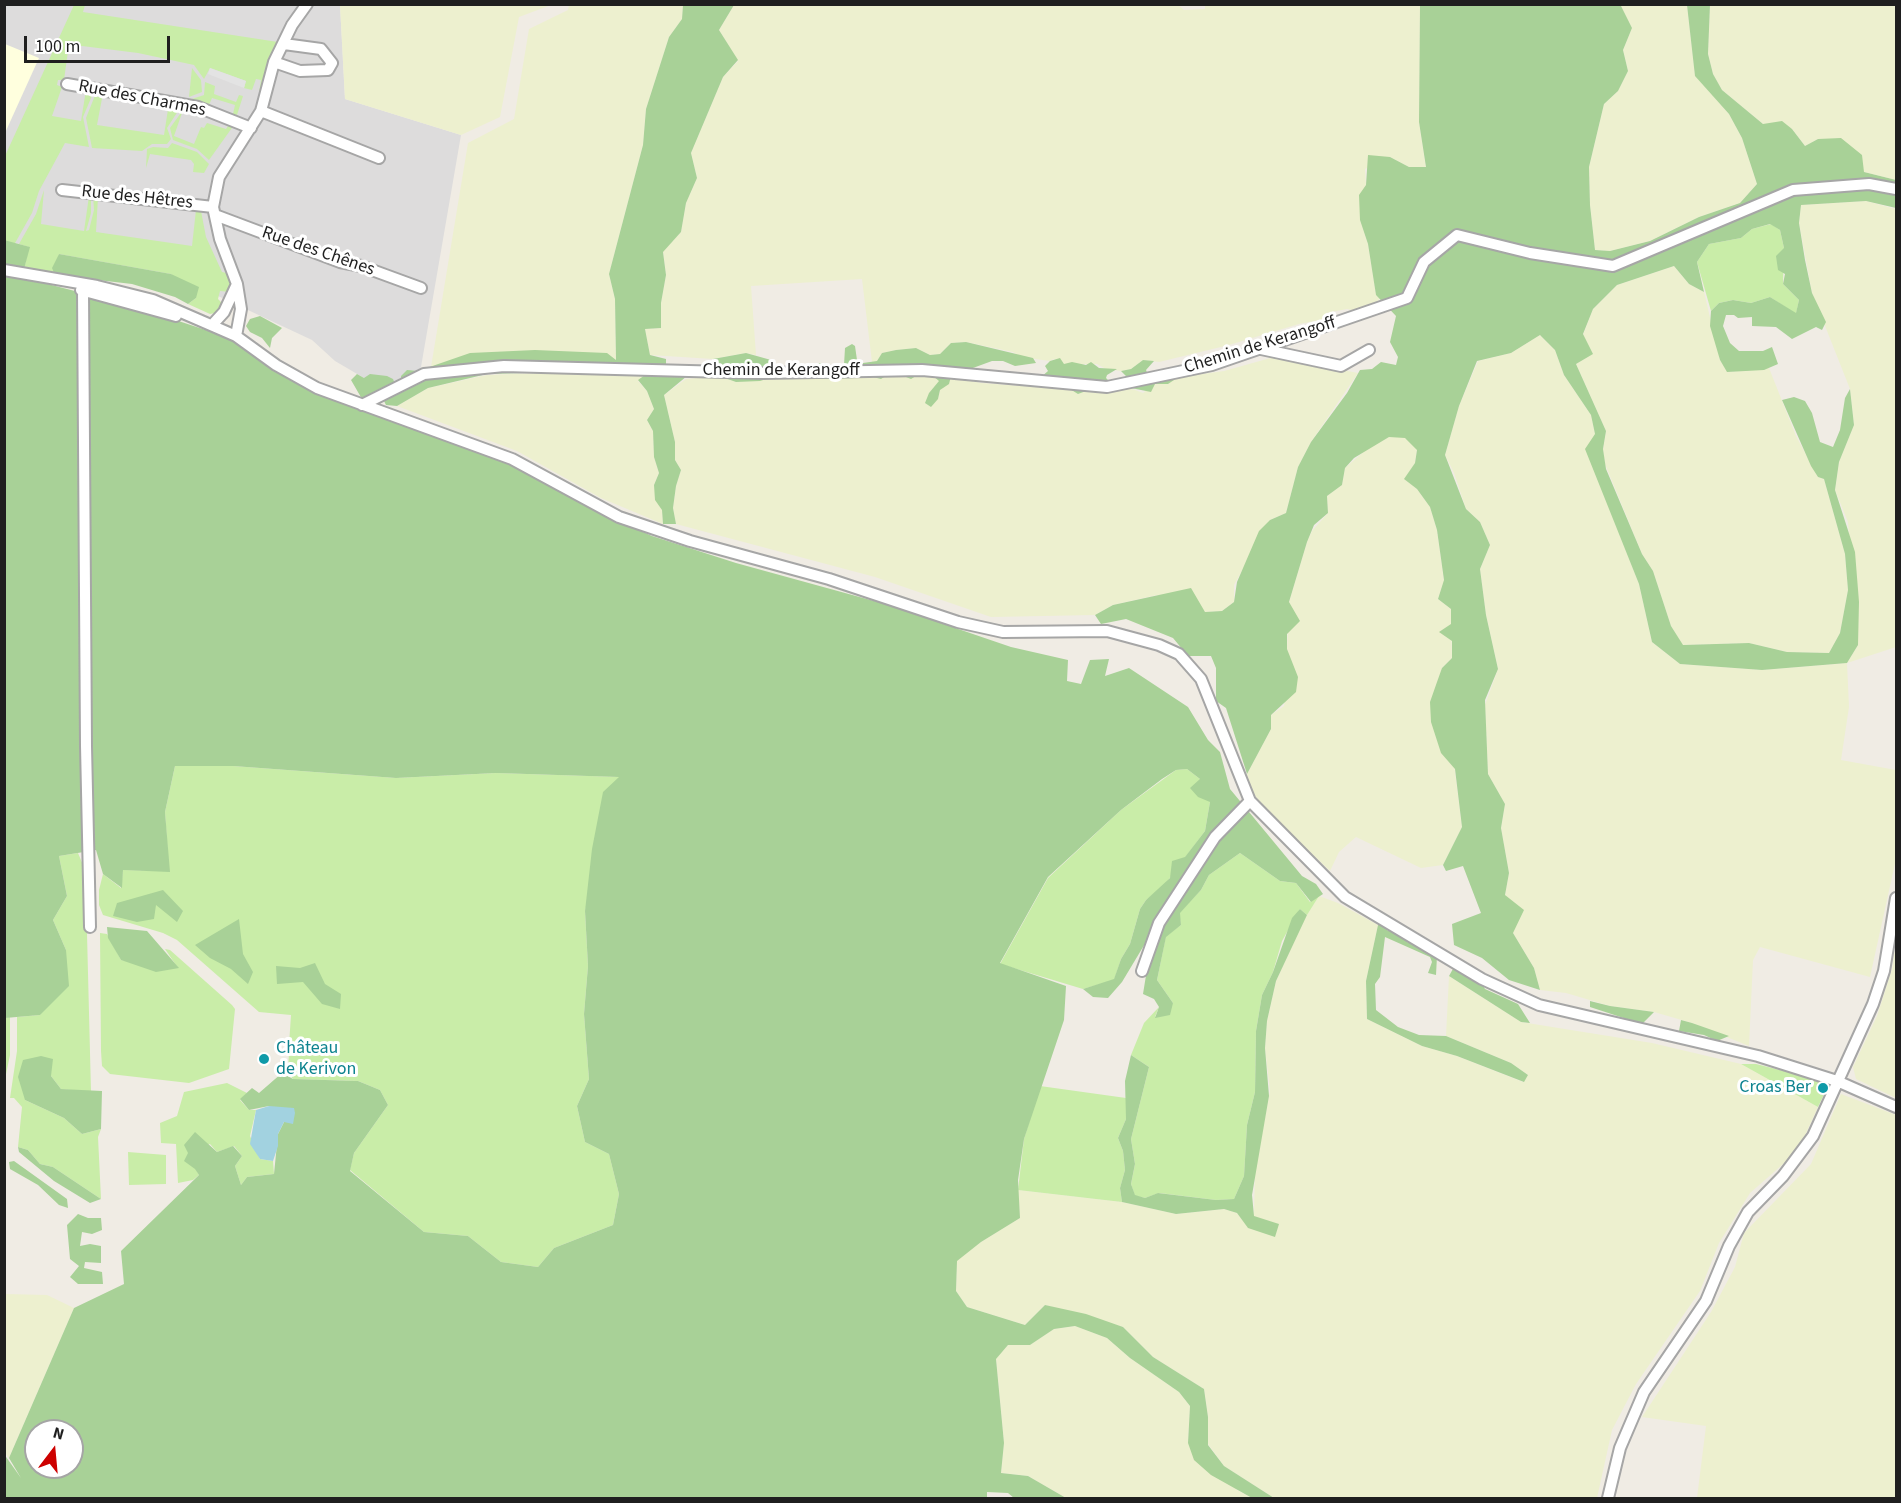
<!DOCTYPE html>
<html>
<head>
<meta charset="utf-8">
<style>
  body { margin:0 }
  #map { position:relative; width:1901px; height:1503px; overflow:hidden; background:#f0ece4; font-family:"Source Sans 3",sans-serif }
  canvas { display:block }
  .frame { position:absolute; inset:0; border:6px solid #1f1f1f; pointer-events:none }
  .north { position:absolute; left:24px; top:1419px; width:60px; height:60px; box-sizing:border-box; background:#fff; border:2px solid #a5a5a5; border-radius:50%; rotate:16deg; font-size:16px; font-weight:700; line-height:24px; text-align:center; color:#1f1f1f }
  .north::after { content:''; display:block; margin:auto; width:21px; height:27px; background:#cd0100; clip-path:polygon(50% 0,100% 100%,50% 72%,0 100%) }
  .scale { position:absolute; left:24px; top:36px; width:146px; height:27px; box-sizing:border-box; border:3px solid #1f1f1f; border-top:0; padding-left:8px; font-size:18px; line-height:21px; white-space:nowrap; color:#1f1f1f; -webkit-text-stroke:4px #fff; paint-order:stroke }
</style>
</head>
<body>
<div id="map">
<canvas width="1901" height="1503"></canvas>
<div class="frame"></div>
<div class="north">N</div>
<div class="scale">100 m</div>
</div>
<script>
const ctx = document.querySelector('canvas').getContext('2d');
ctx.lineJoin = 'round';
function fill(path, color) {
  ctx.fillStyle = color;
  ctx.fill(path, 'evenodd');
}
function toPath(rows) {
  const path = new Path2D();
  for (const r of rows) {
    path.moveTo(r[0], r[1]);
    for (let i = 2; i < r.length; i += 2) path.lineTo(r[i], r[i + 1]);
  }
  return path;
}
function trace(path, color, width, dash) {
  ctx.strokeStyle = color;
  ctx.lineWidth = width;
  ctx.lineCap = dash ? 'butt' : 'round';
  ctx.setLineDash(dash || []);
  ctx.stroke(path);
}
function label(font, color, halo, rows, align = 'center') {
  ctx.font = font + ' "Source Sans 3",sans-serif';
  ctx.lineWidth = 6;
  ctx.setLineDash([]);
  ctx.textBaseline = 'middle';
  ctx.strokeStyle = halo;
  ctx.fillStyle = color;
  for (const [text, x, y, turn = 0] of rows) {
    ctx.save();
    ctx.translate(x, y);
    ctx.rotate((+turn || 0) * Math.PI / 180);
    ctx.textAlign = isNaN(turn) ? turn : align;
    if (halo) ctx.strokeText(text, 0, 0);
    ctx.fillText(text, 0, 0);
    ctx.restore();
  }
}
const residential = toPath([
  [5,5,340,5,345,99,461,135,421,367,418,371,395,385,364,378,335,361,312,340,171,274,48,252,5,240]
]);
const education = toPath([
  [5,44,39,58,5,133]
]);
const farmland = toPath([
  [1177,4,1184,10,1205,9,1205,4,1420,5,1419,122,1426,168,1409,167,1390,157,1365,169,1366,185,1360,219,1368,244,1376,295,1380,298,1376,303,1358,311,1347,309,1326,313,1326,319,1299,324,1229,345,1159,362,1143,360,1131,369,1121,371,1106,369,1097,364,1064,364,1054,359,1050,361,1021,357,1013,352,966,342,951,343,940,354,930,355,916,348,896,350,882,353,877,361,872,362,862,279,751,286,756,355,746,353,713,359,650,355,645,329,661,328,661,303,666,275,663,251,681,232,686,203,697,178,691,153,723,77,738,61,719,30,734,5],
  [340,5,340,4,551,5,519,17,500,117,461,135,345,99],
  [569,5,683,5,682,19,669,37,646,109,643,145,609,274,615,299,616,361,431,367,468,143,514,119,529,29,568,10],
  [1620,5,1687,5,1695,75,1729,114,1742,138,1757,184,1740,203,1699,217,1650,241,1610,251,1595,250,1590,205,1589,167,1604,104,1618,91,1628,71,1623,50,1632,28],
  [1710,5,1896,5,1896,180,1864,172,1818,139,1805,146,1792,129,1763,124,1722,90,1713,74,1708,54],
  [1866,201,1896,209,1896,647,1847,663,1849,707,1841,760,1896,770,1896,859,1870,977,1760,947,1753,960,1749,1046,1692,1023,1654,1012,1610,1006,1566,993,1540,990,1534,968,1513,933,1505,895,1509,873,1501,828,1505,804,1488,774,1485,705,1498,669,1486,615,1480,569,1490,545,1480,522,1466,509,1454,473,1445,455,1459,406,1478,361,1511,353,1540,335,1555,350,1564,375,1591,415,1595,434,1596,474,1639,584,1652,642,1680,664,1762,670,1847,663,1858,645,1848,522,1835,490,1839,462,1854,425,1850,389,1812,293,1799,223,1801,205],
  [1674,266,1689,284,1704,292,1720,360,1728,372,1769,368,1796,436,1818,477,1824,479,1845,554,1848,590,1840,633,1829,653,1787,652,1749,643,1682,645,1671,626,1653,571,1642,554,1605,464,1603,450,1606,431,1576,364,1592,354,1583,335,1593,309,1617,285],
  [1274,357,1358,373,1311,442,1298,467,1286,513,1270,520,1234,585,1234,602,1222,611,1205,612,1197,602,1157,595,1113,605,1095,615,991,617,875,577,676,524,673,508,676,486,681,470,675,460,675,442,664,395,686,379,719,376,736,382,776,376,786,379,855,378,865,375,933,376,940,381,929,393,938,399,940,390,951,376,981,383,1076,390,1078,394,1086,390,1127,387,1143,393,1154,384,1168,384,1173,378,1224,371],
  [563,372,647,375,638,381,647,391,654,409,647,420,653,431,654,457,659,473,654,485,662,510,663,524,601,498,517,451,397,406,428,388,487,375],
  [1389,437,1405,437,1417,449,1415,463,1405,479,1417,489,1430,507,1437,530,1444,581,1438,599,1451,609,1452,658,1442,668,1462,827,1443,865,1421,868,1356,837,1339,852,1330,871,1267,811,1253,793,1247,774,1271,729,1271,715,1284,706,1290,660,1287,649,1289,602,1307,542,1312,531,1328,513,1327,496,1342,485,1345,468,1368,448],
  [1319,896,1338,903,1378,925,1366,981,1367,1019,1422,1046,1457,1056,1523,1082,1528,1075,1511,1063,1446,1036,1449,976,1521,1022,1652,1043,1741,1064,1818,1107,1798,1151,1750,1193,1719,1243,1700,1291,1636,1384,1612,1430,1597,1498,1274,1498,1224,1466,1208,1444,1208,1417,1204,1389,1153,1357,1123,1327,1045,1305,1025,1325,967,1307,956,1291,957,1260,981,1242,1020,1218,1018,1190,1122,1202,1176,1214,1224,1209,1237,1213,1249,1228,1254,1216,1255,1171,1270,1091,1265,1048,1267,1021,1276,981,1305,918],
  [1896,944,1896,1098,1856,1079,1853,1067,1877,1016,1892,969],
  [1841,1094,1896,1115,1896,1498,1697,1498,1706,1426,1642,1417,1711,1312,1735,1267,1744,1233,1811,1164],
  [5,1294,47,1295,74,1308,9,1458,5,1453],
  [1075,1326,1107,1338,1130,1358,1179,1392,1190,1406,1188,1443,1237,1490,1252,1498,1066,1498,1028,1476,1001,1473,1004,1443,996,1358,1008,1345,1030,1345,1054,1329]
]);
const grass = toPath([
  [74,5,85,5,83,12,278,42,277,47,261,94,259,93,261,80,256,79,252,90,244,88,246,81,210,68,204,79,194,65,138,53,74,45,73,51,68,51,64,80,58,80,57,85,62,87,52,116,81,121,86,90,94,91,83,117,89,147,65,143,39,191,32,213,10,252,5,249,5,156],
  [192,68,201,80,202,92,189,97],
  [205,82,215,86,214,94,236,102,239,95,243,96,237,115,233,114,235,105,212,98,209,105,192,99,204,95],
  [96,93,103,93,97,125,164,135,169,103,182,105,167,128,171,139,167,144,152,144,142,151,92,148,86,118],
  [183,110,174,136,194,144,201,127,204,128,207,123,226,129,230,123,234,125,209,160,197,149,173,140,170,128],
  [172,143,197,152,209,164,204,173,193,172,194,164,191,160,150,154,146,168,147,149,153,147,168,148],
  [44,190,41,224,84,231,89,196,91,196,91,213,86,231,89,230,94,210,93,196,98,197,96,232,192,246,196,210,201,211,206,237,222,272,231,274,230,292,220,291,218,299,223,304,220,312,210,314,188,304,196,298,171,274,59,254,56,275,24,269,29,247,19,244,36,214],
  [1771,224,1780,230,1784,248,1783,284,1799,300,1796,314,1770,297,1751,303,1733,300,1719,303,1711,311,1697,262,1709,244,1741,238,1752,229],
  [175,766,233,766,396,778,496,773,620,777,585,911,588,966,584,1014,589,1079,577,1106,585,1142,609,1154,619,1194,613,1225,554,1248,538,1267,501,1262,468,1236,424,1232,350,1170,354,1153,388,1105,380,1090,358,1081,293,1079,288,1073,289,1052,314,1053,315,1048,289,1045,291,1015,259,1012,177,940,163,933,103,915,99,905,99,890,103,874,121,888,123,870,169,871,165,812],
  [1187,769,1200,779,1210,802,1205,831,1163,887,1146,900,1140,909,1130,944,1121,959,1114,980,1083,989,1000,964,1048,878,1121,810,1176,770],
  [78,853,83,865,86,894,91,1092,61,1089,51,1076,25,1100,64,1118,82,1134,101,1129,98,1137,101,1199,53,1167,40,1164,28,1150,18,1147,22,1107,14,1098,10,1098,17,1051,17,1017,40,1015,66,950,53,920,67,896,59,856],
  [1240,853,1280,881,1296,883,1310,902,1319,896,1307,915,1300,909,1282,941,1273,972,1262,995,1256,1031,1255,1092,1247,1125,1244,1176,1234,1199,1216,1200,1159,1193,1145,1198,1135,1196,1131,1184,1135,1164,1131,1139,1149,1067,1131,1055,1144,1023,1159,1007,1155,1017,1173,1003,1157,980,1166,936,1181,925,1179,913,1201,890,1209,875],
  [100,933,107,934,121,960,178,968,165,949,170,950,232,1005,235,1009,229,1069,189,1083,110,1074,102,1066,101,1051],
  [10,1017,10,1055,5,1079,5,1018],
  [1741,1064,1756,1064,1792,1073,1824,1084,1827,1088,1818,1107],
  [227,1083,247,1093,240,1100,249,1110,256,1110,250,1136,260,1159,273,1161,274,1174,247,1177,241,1185,235,1166,242,1156,234,1146,217,1152,210,1144,188,1153,199,1175,193,1180,178,1183,176,1144,161,1143,160,1123,177,1116,184,1092],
  [1040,1086,1126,1098,1126,1119,1118,1138,1123,1151,1125,1170,1120,1188,1122,1202,1018,1190,1024,1139],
  [128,1152,166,1155,166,1184,129,1185]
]);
const forest = toPath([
  [1620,4,1632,28,1623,50,1628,71,1618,91,1604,104,1589,167,1590,205,1595,250,1610,251,1650,241,1699,217,1740,203,1757,184,1742,138,1729,114,1695,76,1687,5,1710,5,1708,54,1713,74,1722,90,1763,124,1782,121,1792,129,1805,146,1818,139,1841,138,1862,155,1864,172,1896,180,1896,208,1866,201,1801,205,1799,223,1805,260,1812,293,1826,322,1822,330,1816,327,1792,339,1776,327,1752,326,1752,317,1738,318,1734,315,1726,315,1723,326,1730,343,1739,351,1763,351,1772,347,1778,364,1764,370,1727,372,1720,360,1710,326,1711,311,1719,303,1733,300,1751,303,1770,297,1796,313,1799,300,1783,284,1785,274,1778,270,1776,256,1784,248,1780,230,1770,224,1752,229,1741,238,1709,244,1697,262,1704,292,1689,284,1674,266,1617,285,1593,309,1583,334,1593,354,1576,364,1606,431,1603,449,1606,469,1642,554,1653,571,1671,626,1683,645,1749,643,1787,652,1829,653,1840,633,1848,590,1845,554,1824,479,1818,477,1811,466,1782,400,1794,397,1805,401,1812,413,1820,442,1833,447,1840,430,1845,398,1850,389,1854,425,1839,462,1835,490,1855,552,1859,602,1858,645,1847,663,1762,670,1680,664,1652,642,1639,584,1585,449,1595,434,1591,415,1564,375,1555,350,1540,335,1511,353,1477,361,1459,406,1445,455,1466,509,1480,522,1490,545,1480,569,1486,615,1498,669,1485,700,1488,774,1505,804,1501,828,1509,873,1505,895,1524,910,1513,933,1534,968,1540,990,1509,980,1482,958,1454,945,1452,924,1481,913,1463,866,1446,871,1443,865,1462,827,1455,769,1441,753,1431,722,1430,702,1437,682,1442,668,1452,658,1452,641,1439,632,1451,624,1451,609,1438,599,1444,580,1437,530,1430,507,1417,489,1404,479,1415,463,1417,450,1405,438,1389,437,1354,458,1345,468,1342,485,1327,496,1328,513,1314,525,1307,542,1289,602,1300,621,1287,634,1287,649,1298,677,1296,692,1271,715,1271,729,1247,774,1226,708,1216,701,1216,668,1211,656,1188,656,1173,638,1126,619,1101,624,1095,615,1113,605,1191,588,1205,612,1222,611,1234,602,1237,582,1259,531,1270,520,1286,513,1298,467,1311,442,1347,393,1360,370,1372,369,1381,362,1396,365,1398,357,1390,342,1396,316,1376,295,1368,244,1360,220,1359,195,1366,185,1368,155,1390,157,1409,167,1426,167,1419,122,1420,5],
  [683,5,734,5,719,30,738,60,723,77,691,153,697,178,686,203,681,232,663,252,666,275,661,303,661,328,645,329,650,355,666,359,666,366,687,376,664,395,675,442,675,460,681,470,676,486,673,508,676,524,663,524,662,510,655,500,654,485,659,473,654,457,653,431,647,420,654,409,647,391,638,380,645,375,563,372,487,374,428,388,397,406,386,405,383,399,362,399,351,380,357,374,364,378,370,374,387,376,393,379,395,384,401,381,401,376,407,370,418,371,470,353,535,350,607,353,616,360,615,299,609,274,643,145,646,109,669,37,682,19],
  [4,240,30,247,24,269,5,265],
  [59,254,171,274,199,287,196,298,188,304,175,297,132,284,55,275,52,268],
  [5,273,133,306,227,337,276,368,509,461,597,511,652,536,736,563,885,604,1011,647,1068,660,1067,681,1081,684,1090,660,1109,659,1105,676,1129,668,1188,707,1208,740,1220,752,1230,789,1302,876,1316,884,1323,894,1311,902,1296,883,1280,881,1240,853,1209,875,1201,890,1180,913,1181,925,1166,937,1157,980,1173,1003,1170,1015,1155,1018,1159,1007,1154,999,1143,994,1148,963,1146,942,1122,982,1108,998,1093,997,1083,989,1114,979,1121,959,1130,944,1140,909,1146,900,1170,878,1172,861,1185,857,1205,831,1210,802,1198,797,1190,788,1200,779,1187,769,1176,770,1162,779,1121,810,1048,877,1000,963,1066,986,1064,1020,1024,1139,1018,1180,1020,1218,981,1242,957,1261,956,1291,967,1307,1025,1325,1045,1305,1086,1314,1123,1327,1153,1357,1204,1389,1208,1417,1208,1445,1224,1466,1274,1498,1252,1498,1211,1475,1194,1460,1188,1443,1190,1406,1179,1392,1130,1358,1107,1338,1075,1326,1054,1329,1030,1345,1008,1345,996,1359,1004,1443,1001,1473,1028,1476,1066,1498,1014,1498,1008,1493,987,1492,987,1498,5,1498,4,1454,21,1478,9,1458,74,1308,124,1284,121,1251,199,1175,195,1169,184,1161,188,1153,184,1145,195,1132,217,1152,233,1146,242,1156,235,1166,241,1185,247,1177,274,1174,278,1134,284,1122,269,1106,249,1110,240,1099,252,1088,259,1093,282,1073,293,1079,358,1081,380,1090,388,1105,354,1153,350,1171,424,1232,468,1236,501,1262,538,1267,554,1248,613,1225,619,1194,609,1154,585,1142,577,1106,589,1079,584,1014,588,966,585,911,592,849,603,792,619,777,496,773,396,778,233,766,175,766,165,812,170,872,123,870,122,888,103,874,96,850,59,856,67,896,53,920,66,950,69,986,40,1015,5,1018],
  [36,1431,72,1431,72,1467,36,1467],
  [260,316,282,328,272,338,270,348,262,338,250,332,246,326,250,319],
  [966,342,1033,358,1036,363,1015,366,1003,361,992,361,951,376,949,384,940,390,938,399,931,407,925,403,929,393,939,381,933,376,916,376,911,379,901,375,887,375,881,379,865,375,855,378,812,379,808,375,786,379,776,376,760,381,736,382,719,376,720,368,713,364,713,359,746,353,771,360,778,369,811,367,820,363,828,366,844,365,845,348,852,344,855,346,857,360,863,363,877,361,882,353,896,350,916,348,930,355,940,354,951,343],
  [1060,358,1064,364,1072,362,1086,365,1091,362,1099,368,1117,369,1107,375,1106,378,1111,383,1128,378,1121,371,1131,369,1143,360,1154,361,1146,370,1148,375,1174,380,1168,384,1155,384,1151,392,1126,387,1108,392,1086,391,1078,394,1065,386,1040,378,1048,371,1045,366,1050,361],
  [163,890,183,911,177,922,156,905,154,919,137,922,113,916,117,903],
  [1300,909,1307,915,1276,981,1267,1021,1265,1048,1269,1096,1252,1195,1254,1216,1279,1224,1275,1237,1248,1228,1237,1213,1224,1209,1176,1214,1122,1202,1120,1188,1125,1170,1123,1151,1118,1138,1126,1119,1125,1081,1131,1055,1149,1067,1131,1139,1135,1164,1131,1184,1135,1195,1145,1198,1158,1193,1216,1200,1234,1199,1244,1176,1247,1125,1255,1092,1256,1031,1262,995,1273,972,1292,918],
  [239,919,243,954,253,972,248,984,231,969,210,958,195,945],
  [1383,923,1388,931,1397,931,1405,936,1407,942,1421,946,1437,956,1436,975,1428,973,1432,962,1430,957,1385,937,1380,977,1375,984,1376,1010,1398,1027,1419,1035,1446,1036,1511,1063,1528,1075,1524,1082,1457,1056,1422,1046,1367,1019,1366,981,1378,925],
  [107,927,147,931,179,968,156,972,121,960,108,938],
  [315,963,325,984,341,994,340,1009,322,1004,303,982,277,984,276,966,300,968],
  [1454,967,1481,982,1485,989,1518,1004,1530,1023,1521,1022,1449,976],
  [1590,1001,1610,1006,1654,1012,1642,1024,1590,1007],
  [1681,1020,1692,1023,1729,1036,1717,1041,1704,1035,1679,1031],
  [41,1056,53,1059,51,1076,61,1089,102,1091,101,1129,82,1134,64,1118,25,1100,18,1077,23,1060],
  [18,1147,28,1150,40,1164,53,1167,101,1199,90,1203,54,1181,19,1152],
  [14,1161,67,1199,68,1208,59,1205,38,1185,10,1169,9,1162],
  [78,1214,88,1218,101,1218,102,1230,92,1234,82,1232,80,1246,90,1244,101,1246,101,1263,85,1262,84,1268,102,1272,103,1284,78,1284,70,1277,79,1266,70,1259,67,1225]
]);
const parking = toPath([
  [210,68,246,81,244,88,208,74]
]);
const water = toPath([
  [269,1106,294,1108,295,1113,293,1124,284,1122,278,1134,278,1146,273,1161,260,1159,250,1144,256,1110]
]);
const minor = toPath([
  [274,62,300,71,328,70,332,63,321,49,284,44],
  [67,84,198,107,251,128],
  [261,111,379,158],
  [62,190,213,207],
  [215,215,340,262,361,266,421,288],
  [4,270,97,286,153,300,236,336,276,365,317,388,512,459,619,517,690,541,829,579,958,622,1003,632,1107,631,1159,645,1179,654,1201,679,1250,801,1345,897,1482,979,1539,1005,1758,1056,1837,1081,1896,1107],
  [237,284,220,239,213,207,219,177,261,111,274,62,292,25,307,4],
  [81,290,176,316],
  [83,291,86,746,90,927],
  [213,324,224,312,237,284,241,309,236,336],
  [1261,349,1341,366,1369,350],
  [362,405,424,374,504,366,763,373,922,370,1107,387,1212,365,1407,298,1424,262,1457,235,1530,253,1613,266,1793,190,1869,184,1896,189],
  [1142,971,1159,923,1215,837,1250,801],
  [1608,1498,1620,1448,1644,1392,1706,1301,1729,1246,1748,1212,1783,1176,1813,1136,1873,1004,1884,971,1896,898]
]);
const markers = [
  [264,1059,6,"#0f9aa8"],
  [1823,1088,6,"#0f9aa8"]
];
const streetNames = [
  ["Rue des Charmes",142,99,11],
  ["Rue des Hêtres",137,198,6],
  ["Rue des Chênes",318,252,19],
  ["Chemin de Kerangoff",1260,346,-17],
  ["Chemin de Kerangoff",781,371]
];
const cultureNames = [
  ["Château",276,1049],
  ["de Kerivon",276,1070],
  ["Croas Ber",1811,1088,"right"]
];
fill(residential, '#dddcdc');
fill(education, '#ffffde');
fill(farmland, '#edf0cf');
fill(grass, '#c9eda8');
fill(forest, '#a8d197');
fill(parking, '#e3e3e3');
fill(water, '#a2d2e0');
trace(minor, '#a6a6a6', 14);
trace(minor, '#fff', 10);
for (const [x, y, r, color] of markers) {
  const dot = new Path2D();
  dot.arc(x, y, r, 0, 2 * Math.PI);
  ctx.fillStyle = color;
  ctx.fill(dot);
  trace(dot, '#fff', 2);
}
label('18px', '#1f1f1f', '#fff', streetNames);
label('18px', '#0d838f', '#fff', cultureNames, 'left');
</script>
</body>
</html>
